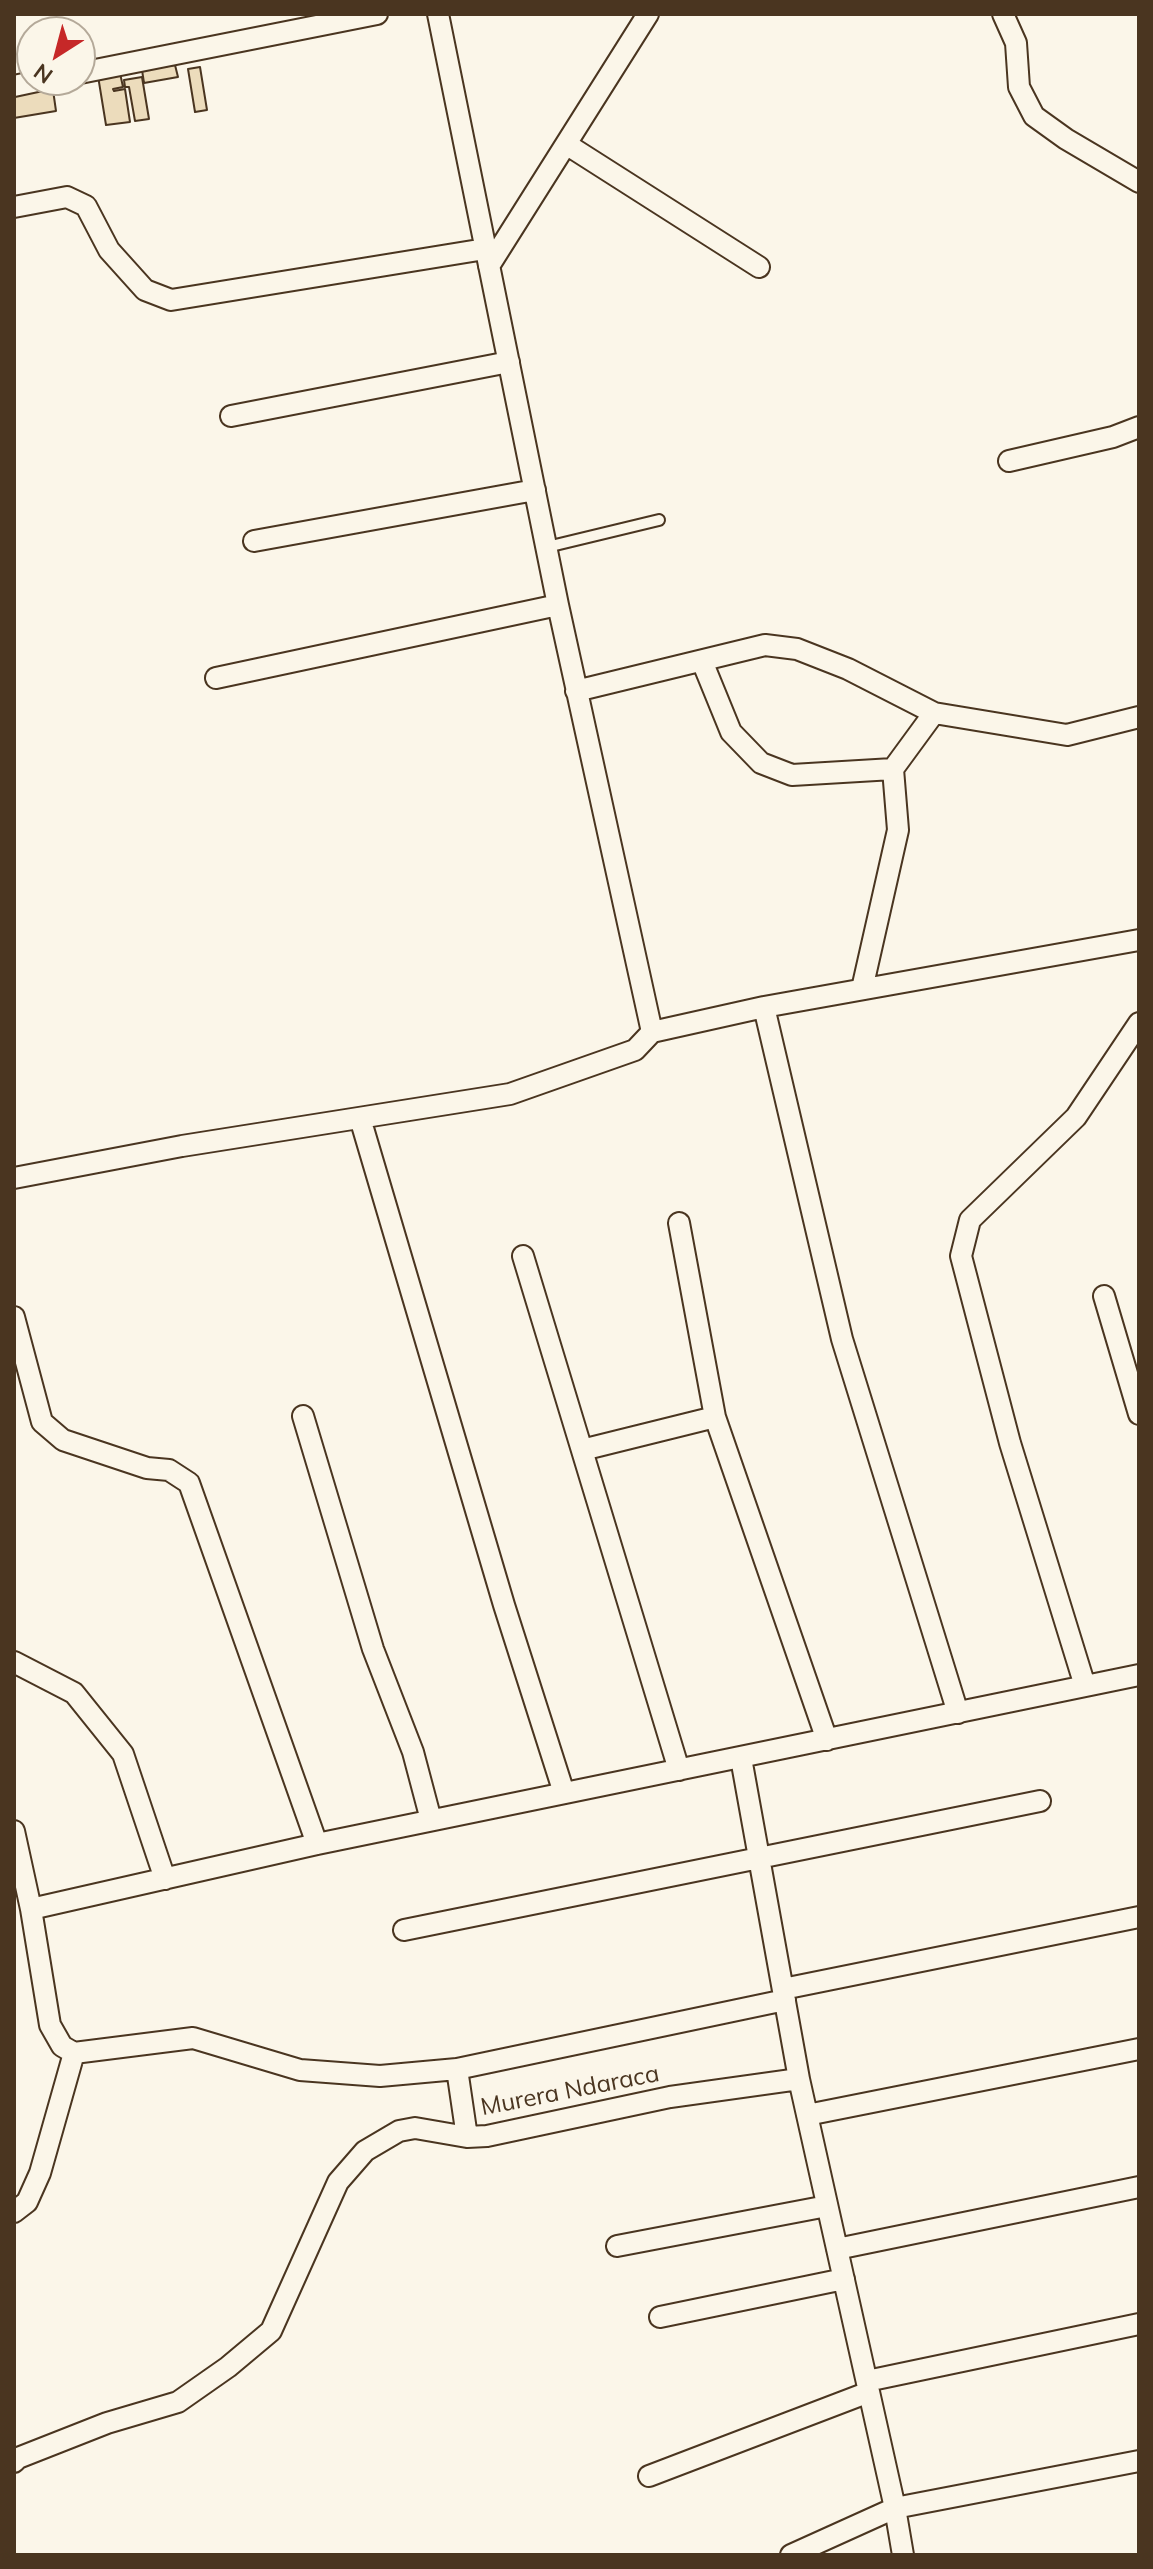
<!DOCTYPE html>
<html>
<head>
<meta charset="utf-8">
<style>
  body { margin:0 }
  #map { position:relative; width:1153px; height:2569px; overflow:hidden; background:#fbf6e9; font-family:Mulish,sans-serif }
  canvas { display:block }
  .frame { position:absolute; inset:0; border:16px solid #4a3520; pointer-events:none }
  .north { position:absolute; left:16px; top:16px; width:80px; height:80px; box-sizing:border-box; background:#fbf6e9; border:2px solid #b4a999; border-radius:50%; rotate:216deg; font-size:22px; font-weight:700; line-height:32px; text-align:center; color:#4a3520 }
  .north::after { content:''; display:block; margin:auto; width:28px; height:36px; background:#c62828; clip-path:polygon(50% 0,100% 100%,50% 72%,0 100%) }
</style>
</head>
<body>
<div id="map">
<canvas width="1153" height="2569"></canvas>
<div class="frame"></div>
<div class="north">N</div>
</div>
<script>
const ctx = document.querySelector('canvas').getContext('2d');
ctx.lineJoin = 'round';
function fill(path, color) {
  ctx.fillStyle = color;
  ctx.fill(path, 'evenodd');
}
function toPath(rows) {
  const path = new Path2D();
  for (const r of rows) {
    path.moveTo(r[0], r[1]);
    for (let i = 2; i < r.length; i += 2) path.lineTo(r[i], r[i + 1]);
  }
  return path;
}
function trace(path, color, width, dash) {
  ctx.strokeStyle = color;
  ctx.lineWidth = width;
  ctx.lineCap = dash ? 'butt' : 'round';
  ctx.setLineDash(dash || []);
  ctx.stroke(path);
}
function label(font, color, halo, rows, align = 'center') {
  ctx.font = font + ' Mulish,sans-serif';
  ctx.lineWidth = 6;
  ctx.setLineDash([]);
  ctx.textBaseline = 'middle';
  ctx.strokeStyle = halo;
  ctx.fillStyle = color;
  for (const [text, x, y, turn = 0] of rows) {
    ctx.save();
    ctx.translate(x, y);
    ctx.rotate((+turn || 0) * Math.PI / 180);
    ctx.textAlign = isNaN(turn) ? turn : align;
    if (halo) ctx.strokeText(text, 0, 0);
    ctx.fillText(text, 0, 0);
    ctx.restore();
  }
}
const building = toPath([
  [175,65,178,77,144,83,142,70,175,65],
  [200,67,207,110,195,112,188,69,200,67],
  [120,73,123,87,113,89,114,91,125,89,130,122,106,125,98,76,120,73],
  [142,77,149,119,135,121,129,87,125,87,124,80,142,77],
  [52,83,56,111,14,118,14,89,52,83]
]);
const lane = toPath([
  [547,547,659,520]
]);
const street = toPath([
  [438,14,558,605,652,1032,764,1007,1139,940],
  [1003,14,1016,43,1019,87,1034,116,1066,139,1139,182],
  [80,73,377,14],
  [14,86,42,80],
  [566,144,759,267],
  [14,207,67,197,86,206,109,250,145,290,171,300,485,249],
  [489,266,648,14],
  [231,416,509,362],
  [1009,461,1113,437,1139,427],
  [254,541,535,490],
  [702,661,731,732,761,763,792,775,893,769],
  [216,678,558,605],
  [576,691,765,645,797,649,848,669,934,713,1067,735,1139,717],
  [862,989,898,830,893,769,934,713],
  [764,1007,842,1339,958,1713],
  [360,1118,504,1605,564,1793],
  [14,1178,182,1146,510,1094,635,1050,652,1032],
  [679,1223,715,1417,827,1740],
  [523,1256,679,1770],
  [1104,1296,1139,1414],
  [14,1317,42,1422,63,1440,147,1468,169,1470,189,1483,317,1844],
  [303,1416,373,1649,413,1752,431,1820],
  [582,1450,715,1417],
  [14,1662,74,1693,123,1754,165,1879],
  [1085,1686,1010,1443,961,1256,970,1220,1076,1117,1139,1023],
  [741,1758,799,2079],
  [14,1831,31,1909,317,1844,1139,1675],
  [31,1909,50,2025,62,2046,74,2053,193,2038,300,2070,380,2076,457,2069],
  [404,1930,1040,1801],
  [783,1989,1139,1917],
  [807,2115,1139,2049],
  [467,2137,457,2069,785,2000],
  [14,2212,27,2202,40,2173,74,2053],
  [617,2246,827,2206],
  [837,2249,1139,2187],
  [660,2317,844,2279],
  [867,2381,1139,2324],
  [14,2462,18,2458,107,2423,178,2402,228,2367,271,2331,338,2182,365,2151,399,2131,415,2128,467,2137,487,2136,670,2097,799,2079,895,2508,903,2555],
  [649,2476,869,2392],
  [791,2555,895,2508,1139,2461]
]);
const streetNames = [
  ["Murera Ndaraca",570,2091,-11]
];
fill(building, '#ecdcbc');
trace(building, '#4a3520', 2);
trace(lane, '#4a3520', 14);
trace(street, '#4a3520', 24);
trace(lane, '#fbf6e9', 10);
trace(street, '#fbf6e9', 20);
label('24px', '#4a3520', '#fbf6e9', streetNames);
</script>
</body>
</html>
